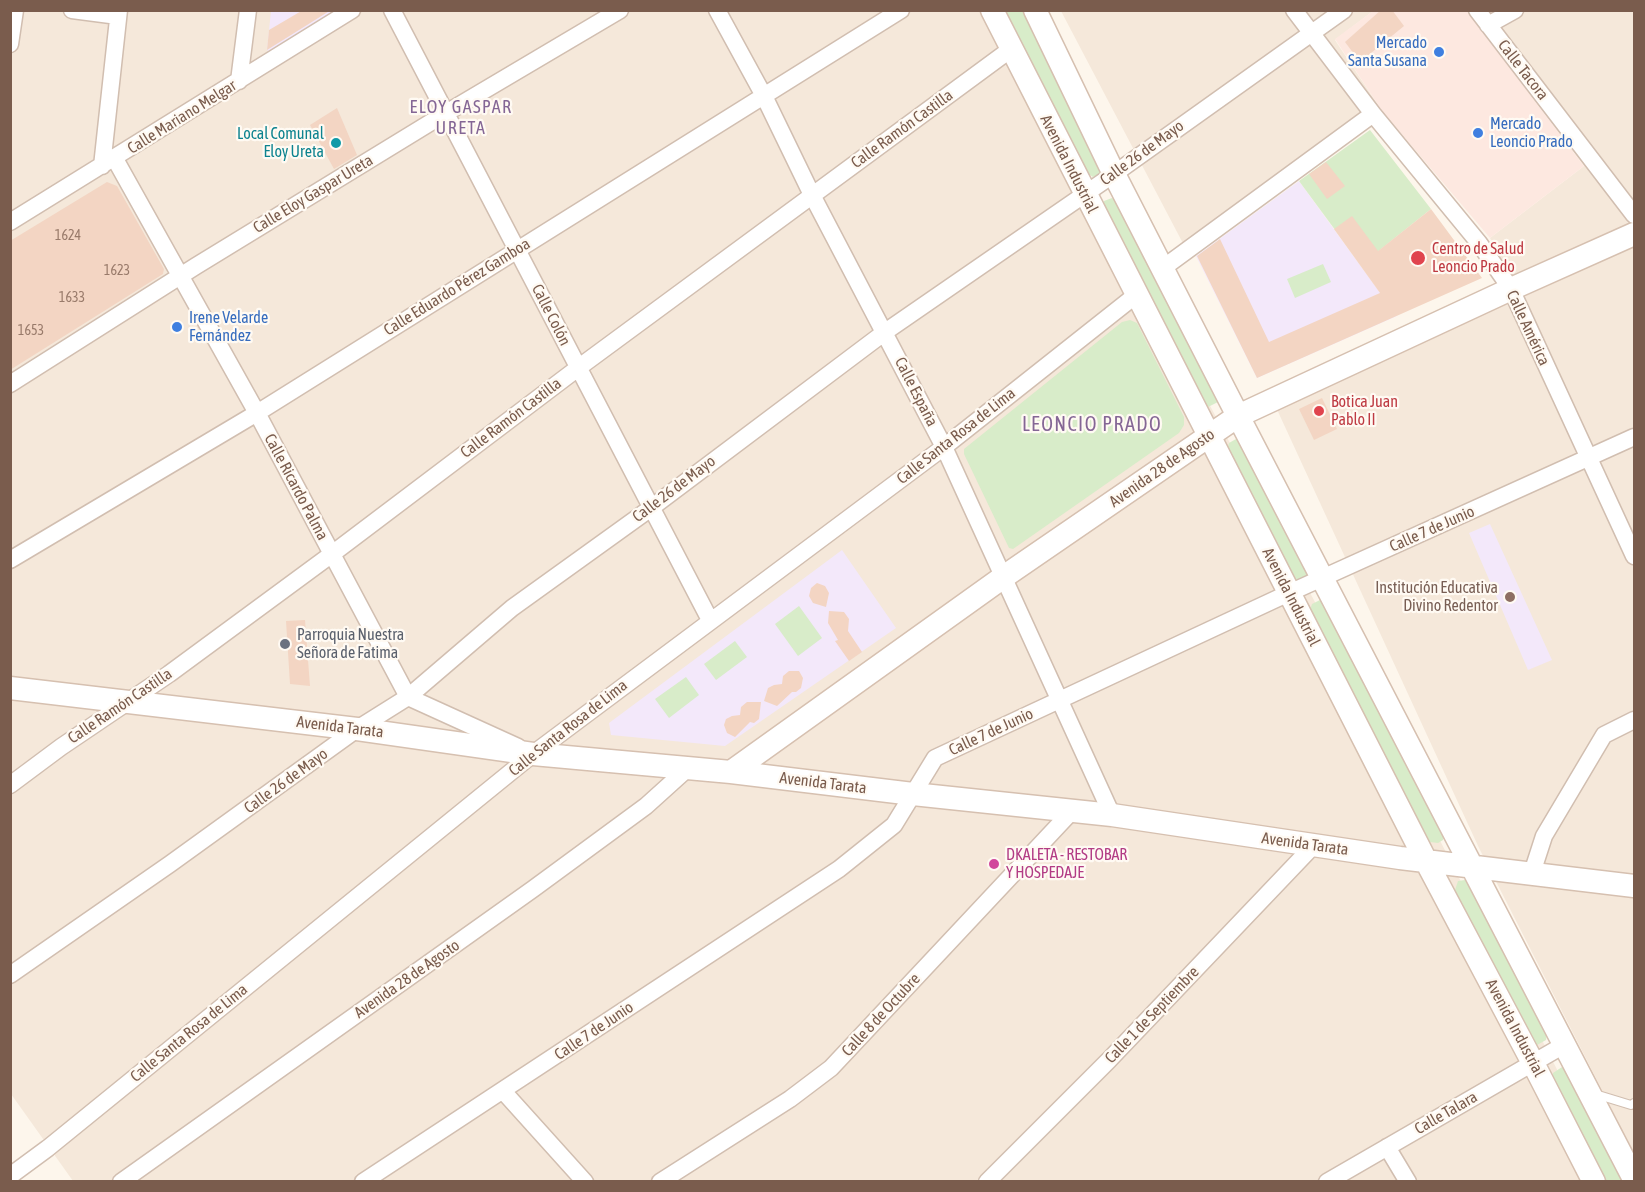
<!DOCTYPE html>
<html>
<head>
<meta charset="utf-8">
<style>
  body { margin:0 }
  #map { position:relative; width:1645px; height:1192px; overflow:hidden; background:#fdf6ec; font-family:"Asap Condensed",sans-serif }
  canvas { display:block }
  .frame { position:absolute; inset:0; border:12px solid #7a5c4d; pointer-events:none }
</style>
</head>
<body>
<div id="map">
<canvas width="1645" height="1192"></canvas>
<div class="frame"></div>
</div>
<script>
const ctx = document.querySelector('canvas').getContext('2d');
ctx.lineJoin = 'round';
function fill(path, color) {
  ctx.fillStyle = color;
  ctx.fill(path, 'evenodd');
}
function toPath(rows) {
  const path = new Path2D();
  for (const r of rows) {
    path.moveTo(r[0], r[1]);
    for (let i = 2; i < r.length; i += 2) path.lineTo(r[i], r[i + 1]);
  }
  return path;
}
function trace(path, color, width, dash) {
  ctx.strokeStyle = color;
  ctx.lineWidth = width;
  ctx.lineCap = dash ? 'butt' : 'round';
  ctx.setLineDash(dash || []);
  ctx.stroke(path);
}
function label(font, color, halo, rows, align = 'center') {
  ctx.font = font + ' "Asap Condensed",sans-serif';
  ctx.lineWidth = 4.5;
  ctx.setLineDash([]);
  ctx.textBaseline = 'middle';
  ctx.strokeStyle = halo;
  ctx.fillStyle = color;
  for (const [text, x, y, turn = 0] of rows) {
    ctx.save();
    ctx.translate(x, y);
    ctx.rotate((+turn || 0) * Math.PI / 180);
    ctx.textAlign = isNaN(turn) ? turn : align;
    if (halo) ctx.strokeText(text, 0, 0);
    ctx.fillText(text, 0, 0);
    ctx.restore();
  }
}
const residential = toPath([
  [10,11,999,11,1385,733,1614,1181,73,1181,11,1094],
  [1061,11,1373,11,1335,40,1382,111,1187,251],
  [1467,11,1634,11,1634,1153,1479,848,1274,403,1517,290,1490,238,1584,166]
]);
const commercial = toPath([
  [1373,11,1467,11,1584,166,1490,238,1382,111,1335,39]
]);
const education = toPath([
  [271,11,350,11,275,57,267,50],
  [1299,181,1397,316,1257,378,1196,256],
  [1490,524,1552,660,1528,670,1469,533],
  [842,550,896,628,725,746,611,735,609,723]
]);
const green = toPath([
  [1004,11,1024,11,1101,173,1093,177,1084,171],
  [1370,130,1431,209,1361,265,1299,181],
  [1112,198,1118,201,1218,396,1218,402,1208,407,1202,403,1102,208,1104,201],
  [1323,264,1331,282,1295,298,1287,279],
  [1130,320,1137,323,1184,417,1184,425,1179,433,1013,549,1009,548,964,454,964,449,1122,322],
  [1236,439,1242,440,1310,572,1308,578,1299,583,1293,580,1227,450,1229,443],
  [1320,600,1325,602,1444,834,1443,840,1438,843,1430,842,1310,610,1312,604],
  [799,606,822,638,798,656,775,624],
  [735,641,747,657,716,680,704,664],
  [686,677,699,695,669,718,655,699],
  [1465,880,1471,882,1547,1034,1546,1040,1537,1045,1533,1043,1455,890,1458,881],
  [1562,1067,1566,1069,1624,1181,1606,1181,1553,1076,1553,1073]
]);
const building = toPath([
  [303,10,331,10,267,50,269,30],
  [1381,10,1392,10,1404,26,1360,62,1345,42],
  [337,108,357,155,334,169,310,125],
  [1326,162,1345,186,1327,199,1309,174],
  [107,182,117,186,164,269,163,274,10,370,10,241],
  [1431,209,1482,278,1257,378,1197,256,1220,239,1269,342,1380,293,1334,229,1352,216,1378,251],
  [1322,398,1337,429,1314,440,1299,409],
  [817,583,825,586,829,593,826,607,813,603,809,596,811,588],
  [829,611,844,612,849,619,848,631,862,652,849,661,835,641,838,640,828,623],
  [305,620,310,686,290,684,286,621],
  [789,671,799,671,803,678,801,688,796,692,792,692,777,706,764,701,768,688,774,685,782,684,783,676],
  [747,702,761,702,759,719,754,723,750,722,735,737,727,733,724,725,726,719,732,716,740,715,741,707]
]);
const lane = toPath([
  [1595,1094,1631,1105,1634,1103]
]);
const street = toPath([
  [72,10,118,16],
  [392,10,710,620],
  [717,10,764,96,812,195,944,447,1112,815],
  [1294,10,1373,114,1479,243,1511,289,1634,556],
  [1477,10,1634,215],
  [1488,25,1515,10],
  [10,44,15,10],
  [239,81,248,10],
  [115,159,257,413,408,697,518,747],
  [102,166,119,10],
  [10,222,352,10],
  [1163,268,1373,114],
  [10,384,196,266,446,113,620,10],
  [10,560,257,413,901,10],
  [10,785,61,747,169,674,332,554,578,368,1011,49],
  [1532,873,1544,836,1604,735,1634,720],
  [10,975,170,864,357,729,408,697,512,608,651,508,885,332,1114,174,1344,10],
  [503,1091,585,1182],
  [1387,1147,1408,1182],
  [10,1176,48,1148,533,754,944,447,1136,295],
  [121,1182,533,889,646,806,687,769],
  [363,1182,839,869,894,825,935,758,1289,593,1634,437],
  [660,1182,790,1099,831,1068,1071,812],
  [987,1182,1109,1060,1314,845],
  [1327,1182,1564,1045]
]);
const secondary = toPath([
  [992,10,1426,861,1533,1063,1594,1182],
  [1035,10,1114,174,1238,416,1634,1179],
  [10,688,357,729,533,754,731,772,913,794,1112,815,1400,858,1634,886],
  [731,772,1002,578,1238,416,1511,289,1634,234]
]);
const markers = [
  [1439,52,6,"#3f7fe0"],
  [1478,133,6,"#3f7fe0"],
  [336,143,6,"#0f9aa8"],
  [1418,258,8,"#e0444e"],
  [177,327,6,"#3f7fe0"],
  [1319,411,6,"#e0444e"],
  [1510,597,6,"#8d6e63"],
  [285,644,6,"#6b7280"],
  [994,864,6,"#d1479c"]
];
const numberNames = [
  ["1624",68,236],
  ["1623",117,271],
  ["1633",72,298],
  ["1653",31,331]
];
const shopNames = [
  ["Mercado",1427,43,"right"],
  ["Santa Susana",1427,61,"right"],
  ["Mercado",1490,124],
  ["Leoncio Prado",1490,142],
  ["Irene Velarde",189,318],
  ["Fernández",189,336]
];
const streetNames = [
  ["Calle Tacora",1523,70,52],
  ["Calle Mariano Melgar",182,117,-32],
  ["Calle Ramón Castilla",902,129,-36],
  ["Calle 26 de Mayo",1142,153,-36],
  ["Avenida Industrial",1069,164,63],
  ["Calle Eloy Gaspar Ureta",313,194,-31],
  ["Calle Eduardo Pérez Gamboa",457,287,-32],
  ["Calle Colón",551,315,63],
  ["Calle América",1528,328,65],
  ["Calle España",916,392,63],
  ["Calle Ramón Castilla",511,418,-37],
  ["Calle Santa Rosa de Lima",956,436,-38],
  ["Avenida 28 de Agosto",1162,468,-35],
  ["Calle Ricardo Palma",296,487,62],
  ["Calle 26 de Mayo",674,489,-37],
  ["Calle 7 de Junio",1432,529,-24],
  ["Avenida Industrial",1291,597,63],
  ["Calle Ramón Castilla",120,706,-34],
  ["Avenida Tarata",340,727,7],
  ["Calle Santa Rosa de Lima",568,728,-38],
  ["Calle 7 de Junio",991,732,-25],
  ["Calle 26 de Mayo",286,781,-36],
  ["Avenida Tarata",823,783,7],
  ["Avenida Tarata",1305,844,8],
  ["Avenida 28 de Agosto",407,979,-35],
  ["Calle 8 de Octubre",881,1015,-47],
  ["Calle 1 de Septiembre",1152,1015,-46],
  ["Avenida Industrial",1515,1028,62],
  ["Calle 7 de Junio",594,1031,-34],
  ["Calle Santa Rosa de Lima",189,1033,-39],
  ["Calle Talara",1446,1113,-30]
];
const cultureNames = [
  ["Local Comunal",324,134],
  ["Eloy Ureta",324,152]
];
const healthNames = [
  ["Centro de Salud",1432,249],
  ["Leoncio Prado",1432,267],
  ["Botica Juan",1331,402],
  ["Pablo II",1331,420]
];
const educationNames = [
  ["Institución Educativa",1498,588],
  ["Divino Redentor",1498,606]
];
const worshipNames = [
  ["Parroquia Nuestra",297,635],
  ["Señora de Fatima",297,653]
];
const hotelNames = [
  ["DKALETA - RESTOBAR",1006,855],
  ["Y HOSPEDAJE",1006,873]
];
const neighbourhoodNames = [
  ["ELOY GASPAR",461,107],
  ["URETA",461,128]
];
const quarterNames = [
  ["LEONCIO PRADO",1092,425]
];
fill(residential, '#f5e8da');
fill(commercial, '#fde8e0');
fill(education, '#f3e8fa');
fill(green, '#d8ecc9');
fill(building, '#f3d5c3');
trace(lane, '#d1beb0', 10);
trace(street, '#d1beb0', 19);
trace(secondary, '#d6c0b0', 25);
trace(lane, '#fff', 8);
trace(street, '#fff', 16);
trace(secondary, '#fff', 22);
for (const [x, y, r, color] of markers) {
  const dot = new Path2D();
  dot.arc(x, y, r, 0, 2 * Math.PI);
  ctx.fillStyle = color;
  ctx.fill(dot);
  trace(dot, '#fffaf3', 2);
}
label('14px', '#987a6a', null, numberNames);
label('16px', '#366cbe', '#fffaf3', shopNames, 'left');
label('16px', '#7a5c4d', '#fffaf3', streetNames);
label('16px', '#0d838f', '#fffaf3', cultureNames, 'right');
label('16px', '#be3a42', '#fffaf3', healthNames, 'left');
label('16px', '#785e54', '#fffaf3', educationNames, 'right');
label('16px', '#5b616d', '#fffaf3', worshipNames, 'left');
label('16px', '#b23c85', '#fffaf3', hotelNames, 'left');
ctx.letterSpacing = '1.5px';
label('18px', '#846695', '#fffaf3', neighbourhoodNames);
ctx.letterSpacing = '0px';
ctx.letterSpacing = '1.5px';
label('20px', '#846695', '#fffaf3', quarterNames);
ctx.letterSpacing = '0px';
</script>
</body>
</html>
